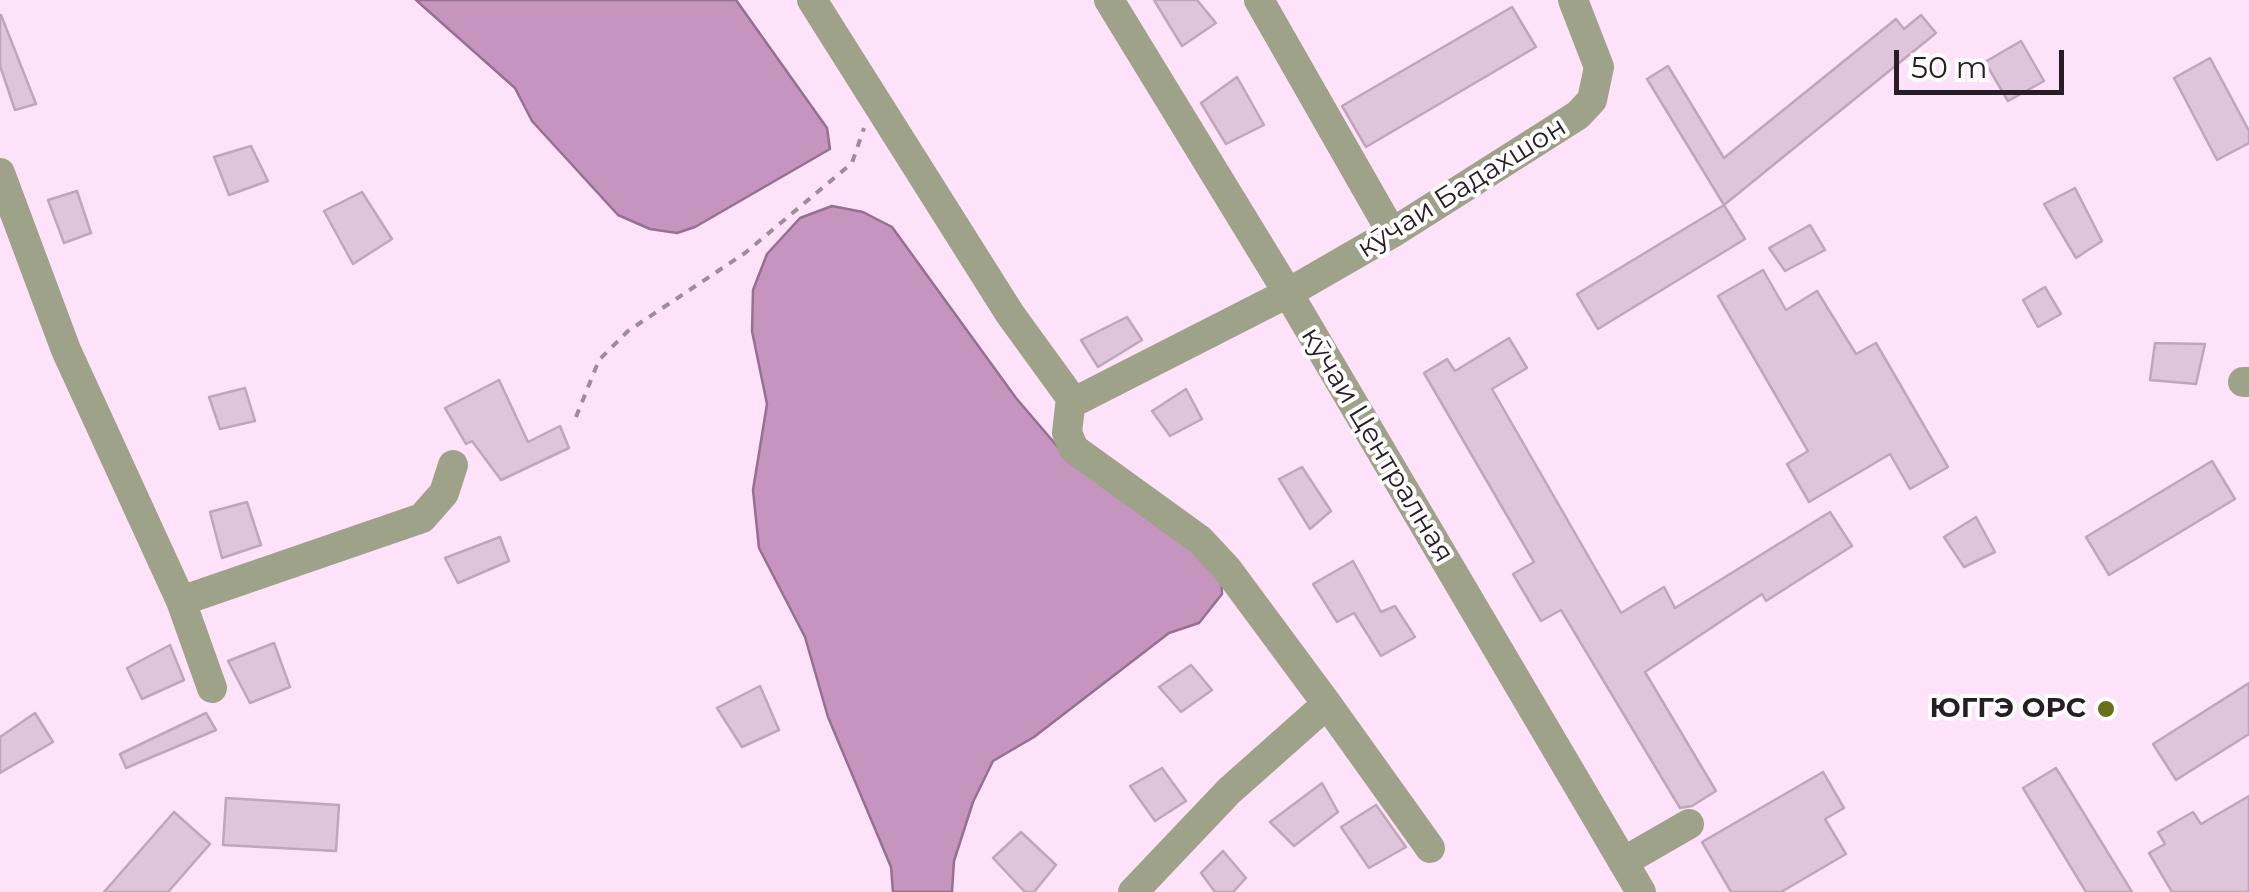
<!DOCTYPE html>
<html>
<head>
<meta charset="utf-8">
<style>
  body { margin:0 }
  #map { position:relative; width:2249px; height:892px; overflow:hidden; background:#fde2f9; font-family:Montserrat,sans-serif }
  canvas { display:block }
  .scale { position:absolute; left:1894px; top:50px; width:170px; height:45px; box-sizing:border-box; border:5px solid #261d25; border-top:0; padding-left:12px; font-size:30px; line-height:35px; white-space:nowrap; color:#261d25; -webkit-text-stroke:8px #fff; paint-order:stroke }
</style>
</head>
<body>
<div id="map">
<canvas width="2249" height="892"></canvas>
<div class="scale">50 m</div>
</div>
<script>
const ctx = document.querySelector('canvas').getContext('2d');
ctx.lineJoin = 'round';
function fill(path, color) {
  ctx.fillStyle = color;
  ctx.fill(path, 'evenodd');
}
function toPath(rows) {
  const path = new Path2D();
  for (const r of rows) {
    path.moveTo(r[0], r[1]);
    for (let i = 2; i < r.length; i += 2) path.lineTo(r[i], r[i + 1]);
  }
  return path;
}
function trace(path, color, width, dash) {
  ctx.strokeStyle = color;
  ctx.lineWidth = width;
  ctx.lineCap = dash ? 'butt' : 'round';
  ctx.setLineDash(dash || []);
  ctx.stroke(path);
}
function label(font, color, halo, rows, align = 'center') {
  ctx.font = font + ' Montserrat,sans-serif';
  ctx.lineWidth = 8;
  ctx.setLineDash([]);
  ctx.textBaseline = 'middle';
  ctx.strokeStyle = halo;
  ctx.fillStyle = color;
  for (const [text, x, y, turn = 0] of rows) {
    ctx.save();
    ctx.translate(x, y);
    ctx.rotate((+turn || 0) * Math.PI / 180);
    ctx.textAlign = isNaN(turn) ? turn : align;
    if (halo) ctx.strokeText(text, 0, 0);
    ctx.fillText(text, 0, 0);
    ctx.restore();
  }
}
const water = toPath([
  [416,0,736,0,827,128,830,149,695,227,677,233,650,229,618,215,532,121,515,88,416,0],
  [832,206,863,212,892,227,1016,398,1069,460,1221,566,1222,594,1199,623,1169,633,1034,737,993,761,973,802,954,861,952,892,893,892,891,867,828,717,805,637,759,548,753,490,767,404,752,331,753,290,767,254,800,218,832,206]
]);
const building = toPath([
  [1154,0,1197,0,1216,23,1182,46,1154,0],
  [1512,7,1536,47,1366,147,1342,106,1512,7],
  [0,15,1,15,36,104,15,110,0,66,0,15],
  [1921,15,1936,33,1724,205,1647,79,1668,66,1724,158,1896,19,1904,29,1921,15],
  [2021,41,2044,81,2008,101,1985,62,2021,41],
  [2210,58,2249,131,2249,143,2217,160,2174,78,2210,58],
  [1237,77,1264,125,1226,144,1201,103,1237,77],
  [251,146,268,181,229,195,214,157,251,146],
  [2075,188,2102,241,2076,258,2044,204,2075,188],
  [77,191,91,233,64,243,48,200,77,191],
  [362,192,392,239,353,264,324,211,362,192],
  [1724,205,1745,239,1598,329,1577,294,1724,205],
  [1810,225,1825,250,1785,271,1769,248,1810,225],
  [1763,270,1786,310,1817,291,1856,354,1876,343,1948,467,1910,489,1890,454,1809,502,1787,464,1808,451,1718,296,1763,270],
  [2045,287,2061,314,2038,327,2023,300,2045,287],
  [1127,317,1142,340,1098,367,1081,340,1127,317],
  [1509,338,1527,368,1492,389,1621,613,1664,587,1675,608,1830,512,1852,546,1766,601,1762,594,1645,672,1716,791,1692,806,1680,808,1561,610,1541,621,1513,574,1534,562,1424,373,1447,359,1455,371,1509,338],
  [2155,343,2205,344,2196,384,2150,380,2155,343],
  [499,380,528,442,560,426,569,448,501,480,472,441,466,444,445,408,499,380],
  [245,388,255,421,220,429,209,397,245,388],
  [1186,389,1202,419,1170,436,1152,411,1186,389],
  [2212,461,2235,499,2109,575,2086,537,2212,461],
  [1302,467,1331,511,1310,529,1279,479,1302,467],
  [247,502,261,545,222,558,210,512,247,502],
  [1976,517,1995,552,1964,567,1944,537,1976,517],
  [500,537,509,561,458,583,445,558,500,537],
  [1353,561,1381,612,1395,606,1415,637,1381,656,1354,613,1337,622,1313,584,1353,561],
  [274,643,290,687,250,703,228,661,274,643],
  [170,645,184,680,142,699,127,668,170,645],
  [1191,665,1212,690,1181,712,1159,687,1191,665],
  [2249,683,2249,734,2176,780,2153,744,2249,683],
  [760,686,779,730,742,747,717,708,760,686],
  [35,713,53,742,0,773,0,737,35,713],
  [206,713,216,730,126,768,120,754,206,713],
  [1162,768,1186,801,1155,821,1130,786,1162,768],
  [2056,768,2132,892,2086,892,2023,788,2056,768],
  [1823,772,1844,808,1825,819,1846,854,1781,892,1731,892,1702,842,1823,772],
  [1322,783,1338,812,1294,846,1270,822,1322,783],
  [2249,796,2249,892,2172,892,2149,853,2165,844,2158,832,2193,812,2201,824,2249,796],
  [226,798,339,805,336,851,223,845,226,798],
  [1376,805,1406,847,1369,868,1341,827,1376,805],
  [174,812,210,844,168,892,104,892,174,812],
  [1021,832,1056,865,1034,892,1025,892,993,858,1021,832],
  [1223,851,1246,878,1233,892,1215,892,1201,873,1223,851]
]);
const path = toPath([
  [576,417,599,360,628,331,745,253,852,163,864,128]
]);
const minor = toPath([
  [812,0,1010,314,1071,398,1078,400,1288,293,1392,233,1578,115,1592,100,1599,67,1573,0],
  [1109,0,1288,293,1641,892],
  [1259,0,1392,233],
  [0,173,66,350,181,601,422,518,444,493,453,465],
  [2243,382,2249,382],
  [1071,398,1067,433,1074,449,1200,540,1227,569,1327,704],
  [181,601,212,688],
  [1623,862,1689,824],
  [1133,892,1229,791,1327,704,1430,848]
]);
const markers = [
  [2106,709,10,"#677019"]
];
const streetNames = [
  ["кӯчаи Бадахшон",1462,188,-32],
  ["кӯчаи Централная",1377,445,59]
];
const poiNames = [
  ["ЮГГЭ ОРС",2086,709]
];
fill(water, '#c594bf');
trace(water, '#957091', 2.5);
fill(building, '#dec5db');
trace(building, '#bfa6bb', 2.5);
trace(path, '#9e8b9c', 4, [8, 8]);
trace(minor, '#9da288', 30);
for (const [x, y, r, color] of markers) {
  const dot = new Path2D();
  dot.arc(x, y, r, 0, 2 * Math.PI);
  ctx.fillStyle = color;
  ctx.fill(dot);
  trace(dot, '#fff', 4);
}
label('28px', '#261d25', '#fff', streetNames);
label('bold 28px', '#261d25', '#fff', poiNames, 'right');
</script>
</body>
</html>
